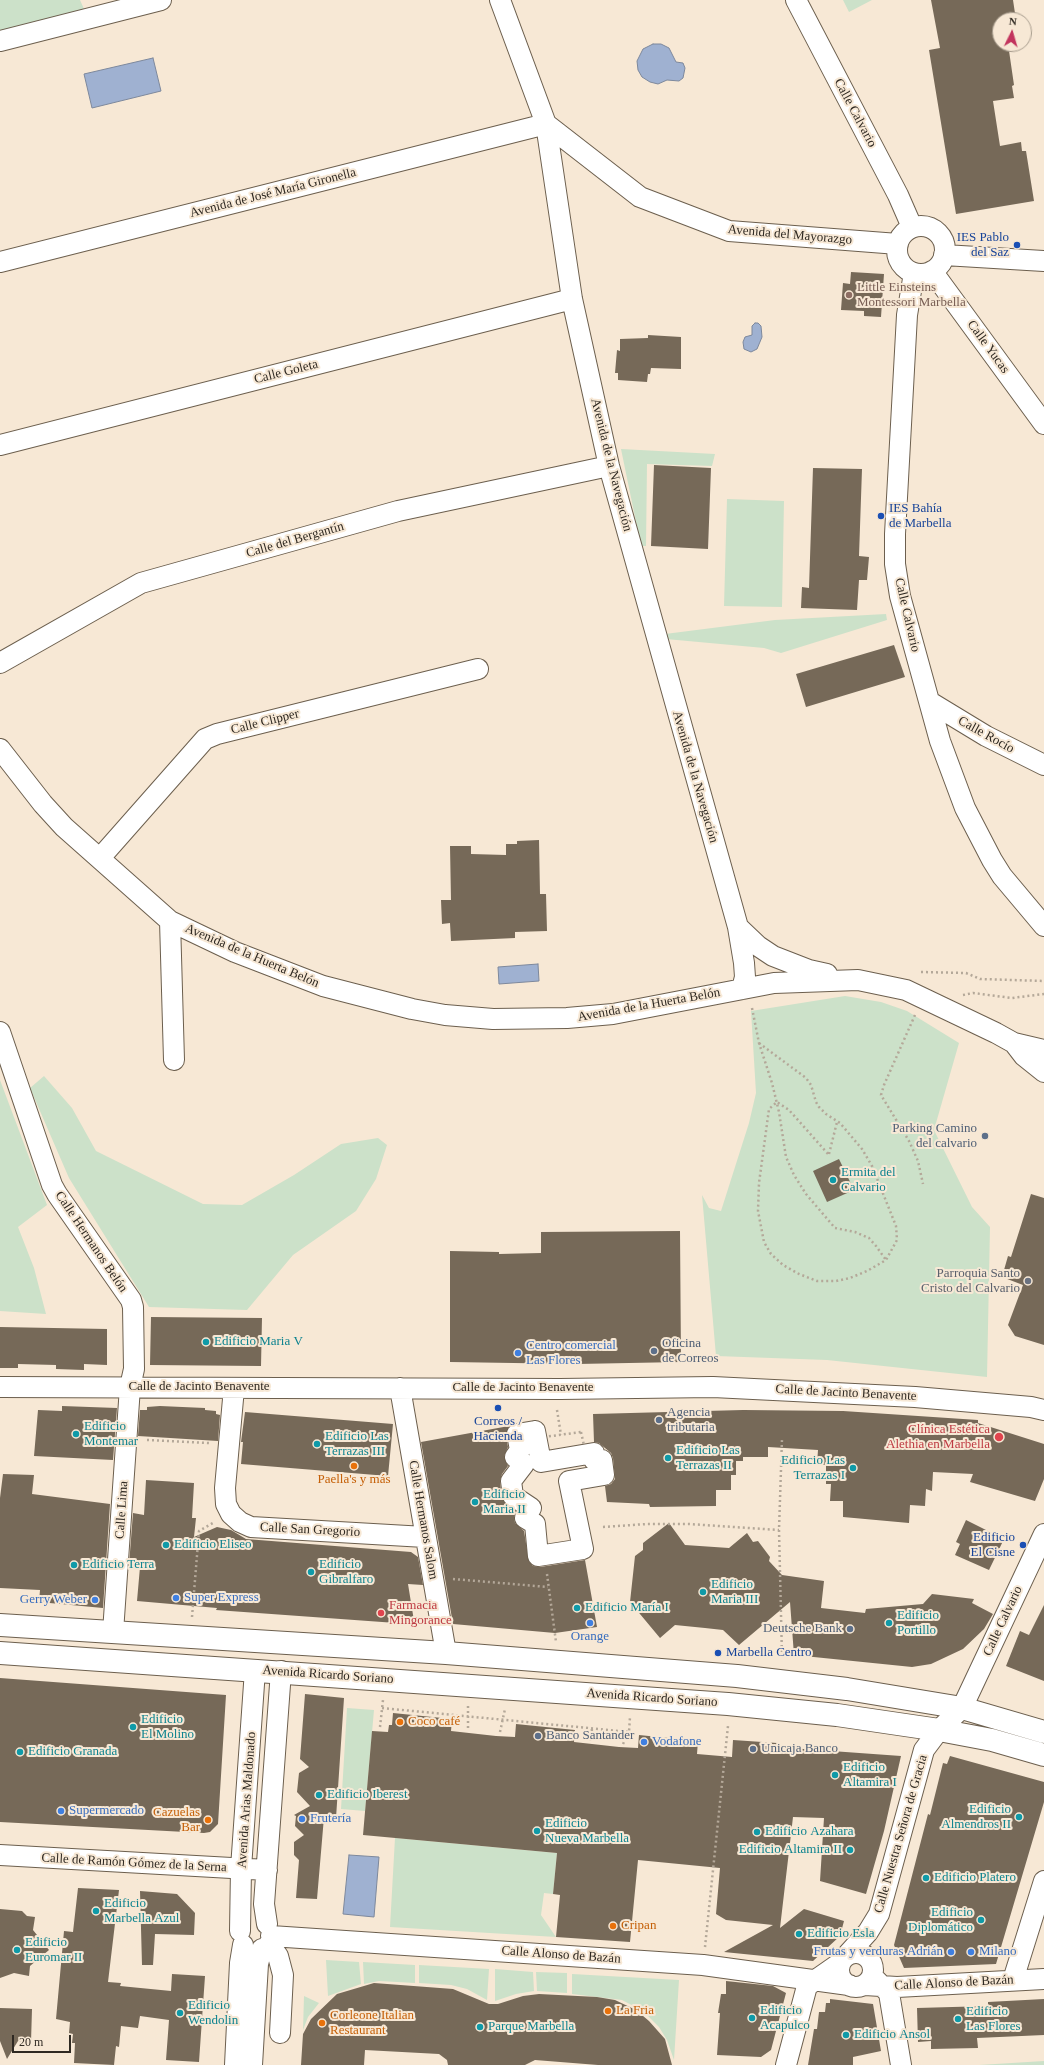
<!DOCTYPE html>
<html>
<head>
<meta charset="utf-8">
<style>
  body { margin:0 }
  #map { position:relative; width:1044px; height:2065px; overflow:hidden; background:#f7e8d5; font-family:Georgia,serif }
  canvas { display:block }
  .north { position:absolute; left:992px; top:12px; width:40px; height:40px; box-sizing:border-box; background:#f7e8d5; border:1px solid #a79c8d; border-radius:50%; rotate:5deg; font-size:11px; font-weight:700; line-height:16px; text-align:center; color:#2f2922 }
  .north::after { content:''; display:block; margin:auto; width:14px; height:18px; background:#c2345d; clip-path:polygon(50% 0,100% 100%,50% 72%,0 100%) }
  .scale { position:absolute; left:12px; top:2035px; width:59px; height:18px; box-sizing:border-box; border:2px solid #2f2922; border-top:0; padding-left:5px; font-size:12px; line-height:14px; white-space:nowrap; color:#2f2922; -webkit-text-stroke:3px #f7e8d5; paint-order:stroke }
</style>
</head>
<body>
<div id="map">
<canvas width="1044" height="2065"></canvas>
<div class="north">N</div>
<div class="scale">20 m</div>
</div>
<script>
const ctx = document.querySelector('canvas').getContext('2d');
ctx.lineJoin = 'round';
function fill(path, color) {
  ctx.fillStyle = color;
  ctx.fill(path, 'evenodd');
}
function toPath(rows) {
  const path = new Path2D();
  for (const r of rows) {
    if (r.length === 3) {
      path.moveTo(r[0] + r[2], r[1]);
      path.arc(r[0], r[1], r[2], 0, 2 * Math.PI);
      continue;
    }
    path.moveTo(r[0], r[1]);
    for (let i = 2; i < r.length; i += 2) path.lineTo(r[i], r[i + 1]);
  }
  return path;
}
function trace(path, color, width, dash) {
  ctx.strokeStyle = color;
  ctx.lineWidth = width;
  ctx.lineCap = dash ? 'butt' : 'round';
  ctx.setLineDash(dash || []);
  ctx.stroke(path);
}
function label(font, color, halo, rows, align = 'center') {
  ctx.font = font + ' Georgia,serif';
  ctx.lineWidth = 4;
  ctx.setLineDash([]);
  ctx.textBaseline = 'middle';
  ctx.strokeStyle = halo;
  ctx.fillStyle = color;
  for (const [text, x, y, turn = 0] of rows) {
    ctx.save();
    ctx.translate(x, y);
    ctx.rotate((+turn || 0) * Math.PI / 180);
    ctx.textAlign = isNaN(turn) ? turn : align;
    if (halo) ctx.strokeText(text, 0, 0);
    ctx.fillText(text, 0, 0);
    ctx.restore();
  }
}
const green = toPath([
  [0,0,80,0,84,9,0,31],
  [843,0,872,0,849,12],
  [621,449,715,454,712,466,647,464,646,546,641,546],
  [727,499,784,501,782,607,724,606],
  [886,614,887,620,781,653,764,648,666,639,665,634,775,620],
  [845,996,881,1002,907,1011,959,1043,934,1130,972,1207,990,1227,987,1377,827,1360,716,1356,702,1195,709,1208,721,1211,749,1123,756,1093,751,1011],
  [44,1076,72,1108,96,1151,203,1204,242,1205,294,1175,341,1144,378,1138,387,1145,376,1179,356,1211,293,1255,247,1310,149,1307,69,1178,30,1088],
  [0,1080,47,1205,18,1227,34,1268,46,1314,0,1311],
  [347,1708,374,1710,365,1811,341,1809],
  [395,1838,557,1853,553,1894,544,1893,541,1915,556,1937,390,1927],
  [326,1960,359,1962,361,1984,328,1996],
  [363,1962,415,1965,415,1983,379,1981,364,1984],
  [419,1965,489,1969,487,2000,467,1989,451,1985,419,1983],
  [495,1969,533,1972,534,1991,516,1994,495,2001],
  [536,1972,567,1973,567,1993,537,1991],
  [572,1974,679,1980,674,2060,667,2040,659,2027,643,2011,622,2000,572,1994],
  [304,1996,319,2003,308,2017,303,2030],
  [1044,2061,1044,2065,979,2065]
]);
const water = toPath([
  [653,44,661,44,669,48,676,62,683,63,685,68,683,78,679,81,667,80,658,84,650,82,642,77,638,70,637,61,643,49,653,44],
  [153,58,161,91,92,108,84,74,153,58],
  [755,323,758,323,761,326,762,337,757,349,751,352,744,349,743,342,745,337,752,335,752,326,755,323],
  [538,964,539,981,499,984,498,967,538,964],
  [349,1855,379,1857,374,1917,343,1914,349,1855]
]);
const building = toPath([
  [931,0,1013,0,1016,20,1000,20,1000,44,1008,44,1014,85,1012,86,1014,98,993,101,1000,146,1021,142,1022,151,1026,151,1034,201,956,214,929,50,940,48],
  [851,272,884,274,881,317,864,316,864,311,841,310,843,283,850,284],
  [648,335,681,337,681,369,651,368,650,374,648,374,647,382,618,380,618,373,615,373,617,350,620,351,620,339,648,338],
  [654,465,711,468,708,549,651,546],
  [813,468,862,469,859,556,869,557,867,580,859,580,857,610,801,608,802,587,809,588],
  [894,645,905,677,806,707,796,674],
  [539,840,540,894,546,894,547,931,515,932,515,938,451,941,450,923,442,924,441,900,451,900,450,846,471,846,471,854,506,855,506,844,517,844,517,841],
  [839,1159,854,1190,827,1202,813,1171],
  [1031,1194,1044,1198,1044,1345,1015,1336,1008,1325,1023,1285,1002,1277,1008,1256,1011,1257],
  [680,1231,681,1362,577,1364,450,1362,450,1251,499,1252,499,1254,541,1253,541,1232],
  [151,1317,262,1318,261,1366,150,1365],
  [0,1327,107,1329,107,1365,84,1364,84,1370,56,1369,56,1365,18,1364,18,1368,0,1368],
  [62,1406,117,1408,113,1460,34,1456,38,1410,62,1411],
  [160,1406,205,1408,205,1410,216,1411,216,1414,220,1415,218,1441,138,1436,140,1410,147,1410,147,1407],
  [743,1410,843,1411,978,1420,978,1423,1044,1444,1044,1479,1035,1501,970,1482,973,1474,933,1472,932,1491,926,1489,925,1506,910,1505,909,1523,843,1517,843,1501,830,1501,831,1484,826,1484,826,1465,817,1464,818,1450,768,1447,768,1457,743,1457,743,1461,736,1461,736,1475,731,1475,731,1490,716,1490,716,1506,650,1507,649,1504,607,1502,605,1486,611,1484,615,1479,613,1458,611,1453,599,1443,594,1442,593,1414],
  [245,1412,393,1424,388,1476,241,1464,243,1442,241,1442],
  [509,1426,506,1436,508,1447,504,1456,508,1466,502,1474,500,1482,502,1498,506,1505,516,1511,514,1517,515,1523,524,1531,529,1562,533,1566,540,1567,585,1560,597,1627,555,1633,453,1624,421,1442],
  [3,1474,34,1475,32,1494,110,1504,103,1608,39,1602,40,1590,0,1588,0,1498],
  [146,1480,194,1483,192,1518,196,1518,194,1537,217,1527,231,1530,246,1539,411,1552,418,1557,423,1585,408,1584,414,1621,397,1620,396,1623,216,1610,217,1608,137,1601,140,1567,129,1565,133,1513,144,1515],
  [966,1520,1004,1539,989,1570,955,1555,960,1544,956,1542],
  [669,1523,685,1545,729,1548,747,1533,753,1542,758,1541,770,1557,769,1561,782,1575,824,1581,821,1608,865,1613,866,1609,923,1604,932,1594,974,1599,972,1603,993,1614,984,1629,963,1649,931,1664,912,1667,794,1655,790,1602,739,1645,723,1630,705,1628,675,1625,660,1638,630,1602,635,1556,643,1550,643,1543],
  [1044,1605,1044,1681,1006,1666,1020,1631,1029,1635],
  [0,1678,226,1695,218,1824,210,1832,204,1833,0,1822],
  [305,1694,344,1698,336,1818,324,1817,317,1899,296,1898,299,1860,294,1855,294,1842,304,1835,295,1826,296,1816,294,1815,310,1806,297,1792,299,1773,309,1767,300,1759],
  [393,1713,452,1719,451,1731,496,1736,515,1737,516,1724,575,1730,574,1742,619,1747,638,1748,639,1735,698,1741,697,1754,732,1757,733,1740,777,1743,776,1747,901,1756,884,1831,866,1894,820,1881,824,1818,793,1817,780,1928,804,1909,844,1921,840,1936,813,1961,724,1952,773,1925,726,1920,716,1914,720,1868,638,1860,630,1942,556,1937,560,1895,553,1894,557,1853,363,1835,372,1731,388,1732,389,1725,392,1725],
  [950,1756,1044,1782,1044,1802,996,1964,904,1968,894,1945,928,1814,930,1815,943,1763,947,1764],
  [78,1888,119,1890,108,1982,121,1983,120,1986,171,1991,172,1974,205,1976,199,2062,166,2060,169,2020,140,2016,138,2028,121,2026,119,2047,116,2046,114,2065,74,2063,75,2043,72,2043,73,2034,69,2033,70,2022,56,2019,64,1931,73,1932],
  [140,1891,177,1894,195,1913,194,1935,155,1934,153,1965,142,1965],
  [0,1909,22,1911,27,1916,35,1917,33,1930,49,1950,30,1966,29,1976,14,1973,0,1978],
  [726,1981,773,1986,786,1993,771,2050,761,2057,717,2055,720,2013,718,2013,721,1994,726,1994],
  [374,1983,453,1989,489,2004,498,2004,523,1996,539,1994,597,1997,615,2000,636,2010,649,2021,665,2039,672,2065,598,2065,535,2060,525,2065,448,2065,447,2060,439,2054,365,2050,364,2065,301,2065,303,2034,311,2019,337,1994],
  [830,1999,873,2004,881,2051,853,2057,853,2065,808,2065,814,2029,817,2029,819,2012,825,2012,826,2003,830,2003],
  [1044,1999,1044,2035,977,2038,978,2048,931,2049,931,2041,918,2042,917,2008,988,2006,988,2002],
  [0,2008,32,2009,31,2042,18,2041,7,2059,0,2041]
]);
const path = toPath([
  [921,972,966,973,980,979,1044,981],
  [963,995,973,993,1012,998,1044,994],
  [752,1008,759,1043,772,1083,779,1112,786,1157,794,1175,806,1194,835,1228,855,1232,869,1238,876,1246,886,1260],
  [915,1015,884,1085,881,1095,909,1141,918,1161,923,1184],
  [759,1043,806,1078,811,1085,816,1102,819,1107,826,1114,840,1123,862,1149,872,1166,896,1226,897,1240,886,1260,867,1271,850,1278,836,1281,817,1281,799,1274,783,1265,771,1254,764,1242,758,1211,759,1183,769,1109,777,1102,789,1110,829,1155],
  [829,1154,837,1122],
  [557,1410,561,1435],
  [581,1432,585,1450,547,1455,544,1437,581,1432],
  [147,1440,209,1443],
  [603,1527,647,1524,689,1524,779,1530],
  [547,1574,556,1642],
  [453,1579,548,1587],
  [192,1617,199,1531,213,1523],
  [782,1657,779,1530,782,1439],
  [468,1706,468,1730],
  [382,1708,629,1732],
  [380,1727,383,1700],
  [500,1732,505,1709],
  [591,1741,592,1728],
  [623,1744,629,1732,630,1717],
  [705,1947,728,1726]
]);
const minor = toPath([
  [500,0,546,124,572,299,609,466,738,927,744,963,745,977,742,989],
  [796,0,898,195,912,227],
  [0,41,161,0],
  [546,124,640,197,729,231,898,244],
  [921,250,24],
  [944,255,1044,261],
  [0,262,546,124],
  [932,271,1044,424],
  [914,273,907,315,895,534,895,564,900,596,940,741,965,808,992,860,1002,876,1044,926],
  [0,445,572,299],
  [0,663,141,583,398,511,609,466],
  [930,702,986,736,1044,765],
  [0,749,43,804,64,827,170,921,235,952,323,986,412,1009,445,1015,493,1019,567,1018,613,1014,774,983,858,980,906,990,996,1033,1014,1043,1024,1056,1044,1072],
  [100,858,205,739,217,734,478,669],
  [170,921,174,1060],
  [738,927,758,946,773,956,809,970,827,974],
  [0,1032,52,1185,57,1194,131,1300,133,1307,134,1369,130,1387,113,1632],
  [1014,1043,1044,1050],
  [0,1387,560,1389,713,1387,915,1397,1031,1407,1044,1410],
  [234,1388,225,1488,226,1504,231,1514,240,1522,251,1527,425,1537],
  [400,1388,446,1653],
  [535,1431,541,1462,594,1453,594,1460,602,1460,604,1475,569,1481,583,1549,538,1556,535,1524,525,1518,531,1508,513,1496,511,1481,524,1464,515,1457,520,1450,517,1434,535,1431],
  [0,1855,267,1870],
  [267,1924,264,1904,281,1671],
  [240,1931,241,1868,255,1670],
  [271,1936,703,1965,849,1985],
  [269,1944,278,1956,283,1975,280,2033],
  [856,1970,17],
  [848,1954,868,1932,879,1914,924,1750,939,1730,962,1708,1044,1534],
  [876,1980,889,1993,901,2065],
  [1013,1980,1044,1881],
  [865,1985,897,1987,1044,1979],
  [235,2065,240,1963,243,1945],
  [252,2065,258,1964,262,1949],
  [786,2065,807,1986,840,1963]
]);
const major = toPath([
  [0,1625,446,1653,737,1676,847,1689,962,1708,1044,1732],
  [0,1653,728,1704,837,1715,939,1730,992,1740,1044,1755]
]);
const markers = [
  [1017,245,4,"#1a4fb4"],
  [849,295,4,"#8d6e63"],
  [881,516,4,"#1a4fb4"],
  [985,1136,4,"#5c6f8a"],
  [833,1180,4,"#0f9aa8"],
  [1028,1281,4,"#6b7280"],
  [206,1342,4,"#0f9aa8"],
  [654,1351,4,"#5c6f8a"],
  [518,1353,4,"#3f7fe0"],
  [498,1408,4,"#1a4fb4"],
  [659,1420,4,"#5c6f8a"],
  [76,1434,4,"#0f9aa8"],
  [999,1437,5,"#e0444e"],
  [317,1444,4,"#0f9aa8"],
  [668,1458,4,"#0f9aa8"],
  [354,1466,4,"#e8710a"],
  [853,1468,4,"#0f9aa8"],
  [475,1502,4,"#0f9aa8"],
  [166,1545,4,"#0f9aa8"],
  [1023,1545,4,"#1a4fb4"],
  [74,1565,4,"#0f9aa8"],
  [311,1572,4,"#0f9aa8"],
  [703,1592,4,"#0f9aa8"],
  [176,1598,4,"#3f7fe0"],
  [95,1600,4,"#3f7fe0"],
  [577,1608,4,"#0f9aa8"],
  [381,1613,4,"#e0444e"],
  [590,1623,4,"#3f7fe0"],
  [889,1623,4,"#0f9aa8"],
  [850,1629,4,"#5c6f8a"],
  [718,1653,4,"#1a4fb4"],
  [400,1722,4,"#e8710a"],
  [133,1727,4,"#0f9aa8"],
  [538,1736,4,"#5c6f8a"],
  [644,1742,4,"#3f7fe0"],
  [753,1749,4,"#5c6f8a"],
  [20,1752,4,"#0f9aa8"],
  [835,1775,4,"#0f9aa8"],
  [319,1795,4,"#0f9aa8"],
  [61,1811,4,"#3f7fe0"],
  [1019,1817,4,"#0f9aa8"],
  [302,1819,4,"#3f7fe0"],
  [208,1820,4,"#e8710a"],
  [537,1831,4,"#0f9aa8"],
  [757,1832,4,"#0f9aa8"],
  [850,1850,4,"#0f9aa8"],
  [926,1878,4,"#0f9aa8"],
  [96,1911,4,"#0f9aa8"],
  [981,1920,4,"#0f9aa8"],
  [613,1926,4,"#e8710a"],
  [799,1934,4,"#0f9aa8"],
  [17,1950,4,"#0f9aa8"],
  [951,1952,4,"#3f7fe0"],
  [971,1952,4,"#3f7fe0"],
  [608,2011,4,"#e8710a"],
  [180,2013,4,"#0f9aa8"],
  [752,2018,4,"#0f9aa8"],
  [958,2019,4,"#0f9aa8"],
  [322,2023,4,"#e8710a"],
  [480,2027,4,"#0f9aa8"],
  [846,2035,4,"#0f9aa8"]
];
const streetNames = [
  ["Calle Calvario",855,113,62],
  ["Avenida de José María Gironella",273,193,-14],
  ["Avenida del Mayorazgo",790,235,5],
  ["Calle Yucas",988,347,54],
  ["Calle Goleta",286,372,-14],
  ["Avenida de la Navegación",611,465,76],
  ["Calle del Bergantín",295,540,-16],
  ["Calle Calvario",907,615,77],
  ["Calle Clipper",265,722,-14],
  ["Calle Rocío",986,735,29],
  ["Avenida de la Navegación",695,777,74],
  ["Avenida de la Huerta Belón",252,956,23],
  ["Avenida de la Huerta Belón",649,1005,-10],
  ["Calle Hermanos Belón",91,1242,56],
  ["Calle de Jacinto Benavente",199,1387],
  ["Calle de Jacinto Benavente",523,1388],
  ["Calle de Jacinto Benavente",846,1393,3],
  ["Calle Lima",122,1510,-86],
  ["Calle Hermanos Salom",423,1520,80],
  ["Calle San Gregorio",310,1530,3],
  ["Calle Calvario",1003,1621,-65],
  ["Avenida Ricardo Soriano",328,1675,4],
  ["Avenida Ricardo Soriano",652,1698,4],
  ["Avenida Arias Maldonado",247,1800,-86],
  ["Calle Nuestra Señora de Gracia",901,1834,-74],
  ["Calle de Ramón Gómez de la Serna",134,1863,3],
  ["Calle Alonso de Bazán",561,1955,4],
  ["Calle Alonso de Bazán",954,1983,-3]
];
const transitNames = [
  ["IES Pablo",1009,238],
  ["del Saz",1009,253],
  ["IES Bahía",889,509,"left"],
  ["de Marbella",889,524,"left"],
  ["Correos /",498,1422,"center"],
  ["Hacienda",498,1437,"center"],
  ["Edificio",1015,1538],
  ["El Cisne",1015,1553],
  ["Marbella Centro",726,1653,"left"]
];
const educationNames = [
  ["Little Einsteins",857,288],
  ["Montessori Marbella",857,303]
];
const serviceNames = [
  ["Parking Camino",977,1129,"right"],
  ["del calvario",977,1144,"right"],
  ["Oficina",662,1344],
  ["de Correos",662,1359],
  ["Agencia",667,1413],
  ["tributaria",667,1428],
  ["Deutsche Bank",842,1629,"right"],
  ["Banco Santander",546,1736],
  ["Unicaja Banco",761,1749]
];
const cultureNames = [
  ["Ermita del",841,1173],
  ["Calvario",841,1188],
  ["Edificio Maria V",214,1342],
  ["Edificio",84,1427],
  ["Montemar",84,1442],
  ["Edificio Las",325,1437],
  ["Terrazas III",325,1452],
  ["Edificio Las",676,1451],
  ["Terrazas II",676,1466],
  ["Edificio Las",845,1461,"right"],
  ["Terrazas I",845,1476,"right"],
  ["Edificio",483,1495],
  ["Maria II",483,1510],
  ["Edificio Eliseo",174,1545],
  ["Edificio Terra",82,1565],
  ["Edificio",319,1565],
  ["Gibralfaro",319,1580],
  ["Edificio",711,1585],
  ["Maria III",711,1600],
  ["Edificio María I",585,1608],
  ["Edificio",897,1616],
  ["Portillo",897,1631],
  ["Edificio",141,1720],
  ["El Molino",141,1735],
  ["Edificio Granada",28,1752],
  ["Edificio",843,1768],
  ["Altamira I",843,1783],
  ["Edificio Iberest",327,1795],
  ["Edificio",1011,1810,"right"],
  ["Almendros II",1011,1825,"right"],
  ["Edificio",545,1824],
  ["Nueva Marbella",545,1839],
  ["Edificio Azahara",765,1832],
  ["Edificio Altamira II",842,1850,"right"],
  ["Edificio Platero",934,1878],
  ["Edificio",104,1904],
  ["Marbella Azul",104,1919],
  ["Edificio",973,1913,"right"],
  ["Diplomático",973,1928,"right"],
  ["Edificio Esla",807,1934],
  ["Edificio",25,1943],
  ["Euromar II",25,1958],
  ["Edificio",188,2006],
  ["Wendolin",188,2021],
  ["Edificio",760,2011],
  ["Acapulco",760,2026],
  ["Edificio",966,2012],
  ["Las Flores",966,2027],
  ["Parque Marbella",488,2027],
  ["Edificio Ansol",854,2035]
];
const worshipNames = [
  ["Parroquia Santo",1020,1274],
  ["Cristo del Calvario",1020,1289]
];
const shopNames = [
  ["Centro comercial",526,1346],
  ["Las Flores",526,1361],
  ["Super Express",184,1598],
  ["Gerry Weber",87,1600,"right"],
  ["Orange",590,1637,"center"],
  ["Vodafone",652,1742],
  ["Supermercado",69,1811],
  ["Frutería",310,1819],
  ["Frutas y verduras Adrián",943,1952,"right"],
  ["Milano",979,1952]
];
const healthNames = [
  ["Clínica Estética",990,1430],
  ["Alethia en Marbella",990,1445],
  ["Farmacia",389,1606,"left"],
  ["Mingorance",389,1621,"left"]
];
const foodNames = [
  ["Paella's y más",354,1480,"center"],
  ["Coco café",408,1722],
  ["Cazuelas",200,1813,"right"],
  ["Bar",200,1828,"right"],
  ["Cripan",621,1926],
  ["La Fria",616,2011],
  ["Corleone Italian",330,2016],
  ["Restaurant",330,2031]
];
fill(green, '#cce1c9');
fill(water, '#9fb1d1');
trace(water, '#7d889c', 1);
fill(building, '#766958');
trace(minor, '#6c5f4e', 22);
trace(major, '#6c5f4e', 24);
trace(path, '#b4a899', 2.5, [2, 3]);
trace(minor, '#fff', 20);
trace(major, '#fff', 22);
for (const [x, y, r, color] of markers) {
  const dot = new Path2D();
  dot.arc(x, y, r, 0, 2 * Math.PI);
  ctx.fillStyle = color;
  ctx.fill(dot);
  trace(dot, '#f7e8d5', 1.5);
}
label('13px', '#2f2922', '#f7e8d5', streetNames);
label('13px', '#164399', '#f7e8d5', transitNames, 'right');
label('13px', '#785e54', '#f7e8d5', educationNames, 'left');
label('13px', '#4e5e75', '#f7e8d5', serviceNames, 'left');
label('13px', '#0d838f', '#f7e8d5', cultureNames, 'left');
label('13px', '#5b616d', '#f7e8d5', worshipNames, 'right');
label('13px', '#366cbe', '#f7e8d5', shopNames, 'left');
label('13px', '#be3a42', '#f7e8d5', healthNames, 'right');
label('13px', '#c56008', '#f7e8d5', foodNames, 'left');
</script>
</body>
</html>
